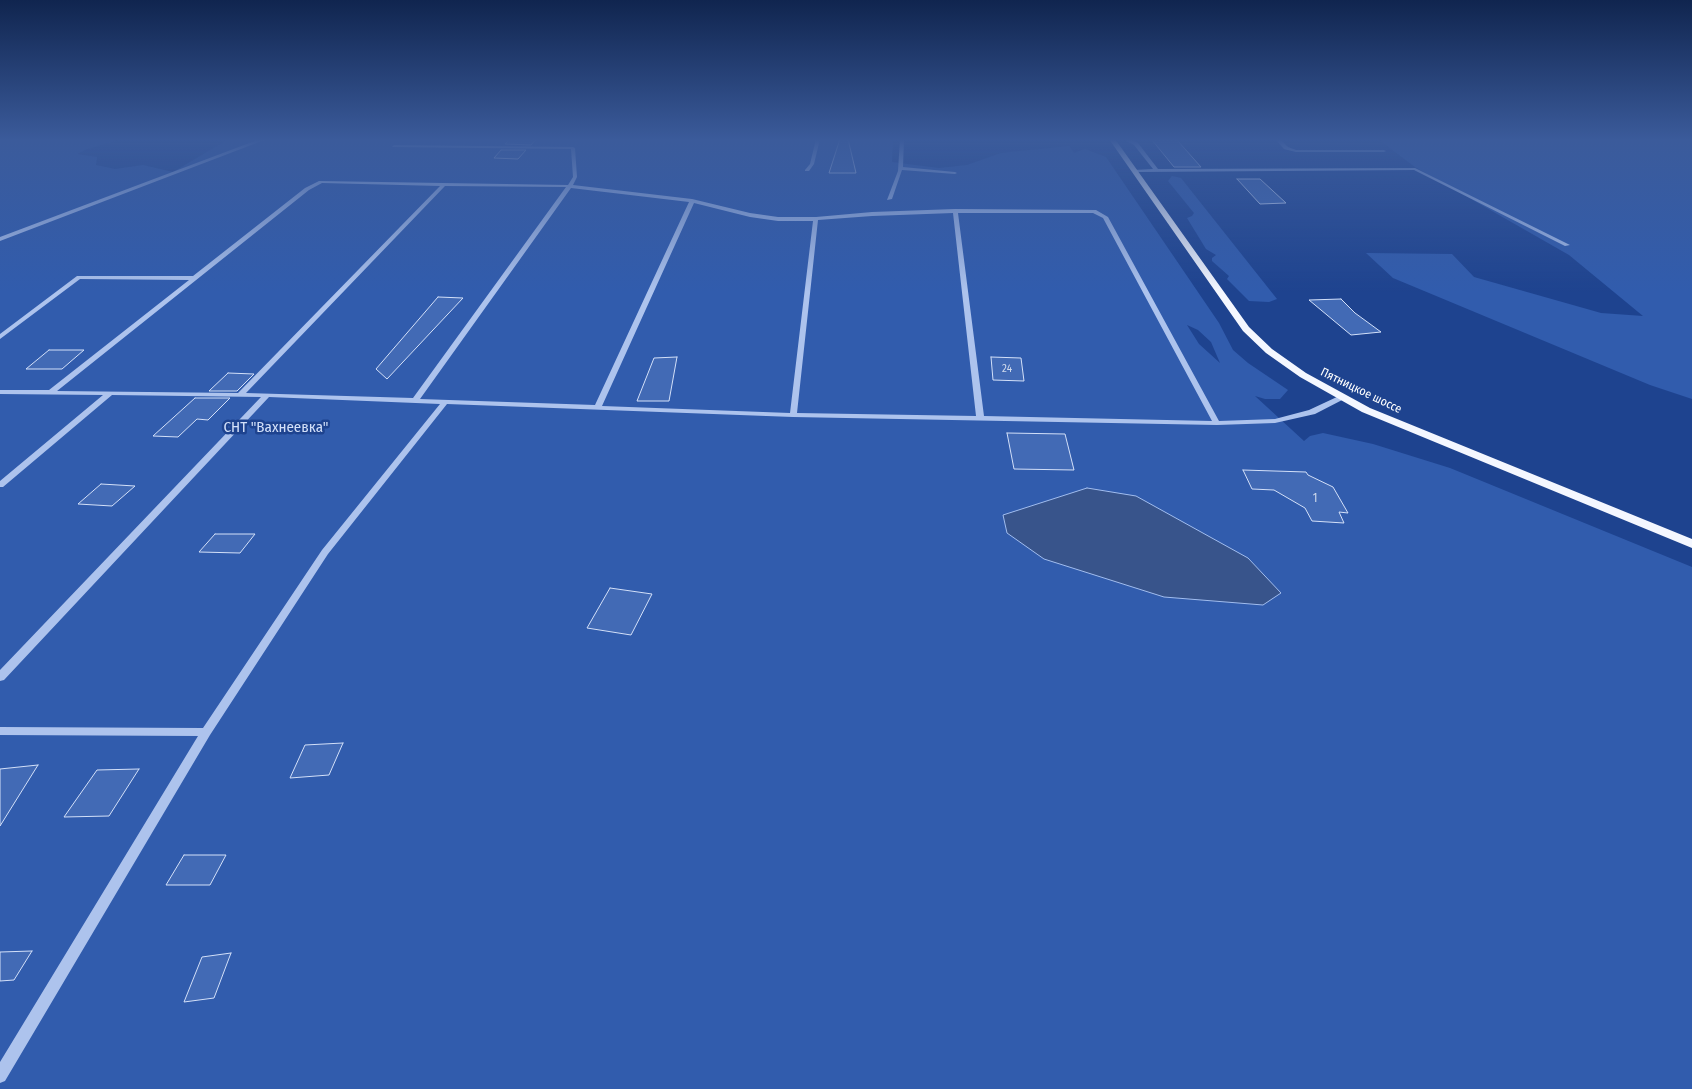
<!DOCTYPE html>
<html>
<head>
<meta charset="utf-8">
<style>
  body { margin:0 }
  canvas { display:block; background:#1e438f }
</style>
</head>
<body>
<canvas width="1692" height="1089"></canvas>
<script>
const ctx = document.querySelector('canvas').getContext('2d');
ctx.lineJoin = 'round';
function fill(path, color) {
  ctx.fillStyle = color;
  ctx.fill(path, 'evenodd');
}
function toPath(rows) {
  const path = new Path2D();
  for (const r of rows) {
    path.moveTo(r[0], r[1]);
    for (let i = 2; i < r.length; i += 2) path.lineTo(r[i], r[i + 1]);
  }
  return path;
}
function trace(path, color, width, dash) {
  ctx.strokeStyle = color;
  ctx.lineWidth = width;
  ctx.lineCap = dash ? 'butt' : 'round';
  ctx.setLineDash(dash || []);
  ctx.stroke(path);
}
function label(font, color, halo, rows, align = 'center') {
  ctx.font = font + ' "Fira Sans Condensed",sans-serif';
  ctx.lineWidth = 5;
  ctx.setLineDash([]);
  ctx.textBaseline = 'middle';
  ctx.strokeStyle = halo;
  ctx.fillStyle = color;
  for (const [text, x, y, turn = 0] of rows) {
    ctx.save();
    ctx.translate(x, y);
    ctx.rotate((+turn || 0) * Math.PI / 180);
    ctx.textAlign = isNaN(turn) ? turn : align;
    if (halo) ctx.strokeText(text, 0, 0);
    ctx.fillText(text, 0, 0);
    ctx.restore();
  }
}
const green = toPath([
  [0,139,122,139,87,149,77,154,97,157,96,165,115,169,143,165,173,172,229,139,893,139,892,162,939,168,967,165,1001,153,1069,146,1074,153,1085,149,1106,157,1219,323,1233,350,1248,363,1288,390,1280,399,1265,399,1255,396,1304,441,1310,436,1323,433,1373,444,1450,468,1692,567,1692,1089,0,1089],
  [1187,325,1198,330,1211,342,1220,363,1199,344],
  [1378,139,1692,139,1692,399,1650,385,1393,278,1366,253,1452,254,1474,277,1601,313,1643,316,1569,255,1415,167],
  [1172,176,1181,178,1277,299,1269,302,1249,301,1227,279,1229,276,1212,261,1212,258,1216,255,1206,249,1187,218,1192,216,1194,213,1168,181]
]);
const water = toPath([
  [1087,488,1136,496,1248,558,1281,593,1263,605,1164,597,1044,559,1007,533,1003,515,1087,488]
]);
const building = toPath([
  [510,139,536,139,531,145,505,144,510,139],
  [840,139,848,139,856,173,829,173,840,139],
  [1152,140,1177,140,1201,167,1174,167,1152,140],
  [501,150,526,150,518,159,494,158,501,150],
  [1237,179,1260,179,1286,203,1260,204,1237,179],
  [438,297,463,298,387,379,376,369,438,297],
  [1341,299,1355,313,1381,332,1351,335,1309,300,1341,299],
  [49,350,84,350,62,369,26,369,49,350],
  [677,357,669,401,637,401,654,358,677,357],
  [991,357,1021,358,1024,381,993,380,991,357],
  [228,373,254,374,237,391,209,391,228,373],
  [195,398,230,398,208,420,197,419,178,437,153,436,195,398],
  [1007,433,1065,434,1074,470,1014,469,1007,433],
  [1243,470,1306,472,1308,475,1333,487,1348,513,1339,512,1344,523,1312,521,1305,508,1274,490,1252,489,1243,470],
  [101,484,135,486,112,506,78,504,101,484],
  [215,534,255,534,240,553,199,552,215,534],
  [610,588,652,594,631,635,587,628,610,588],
  [343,743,329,775,290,778,305,745,343,743],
  [38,765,0,826,0,769,38,765],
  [139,769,109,816,64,817,97,770,139,769],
  [184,855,226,855,210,885,166,885,184,855],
  [32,951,14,980,0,981,0,952,32,951],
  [231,953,214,998,184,1002,202,957,231,953]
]);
const minor = toPath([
  [260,139,267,139,0,241,0,237,260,139],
  [816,139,820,139,814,164,809,171,805,171,805,170,810,164,816,139],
  [900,139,904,139,903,167,955,172,957,173,955,174,902,170,892,199,887,200,898,171,900,139],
  [1122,139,1129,139,1138,143,1158,169,1415,168,1570,245,1565,246,1414,170,1135,172,1133,172,1133,170,1153,169,1134,145,1122,139],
  [1275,139,1280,139,1288,147,1296,150,1384,150,1386,151,1384,152,1296,152,1284,149,1275,139],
  [394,145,573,147,575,148,577,177,573,185,692,199,750,213,778,217,816,217,872,212,955,209,1096,210,1108,217,1219,421,1275,419,1309,410,1339,396,1342,396,1346,398,1315,414,1275,423,1217,425,793,417,447,404,328,554,210,735,5,1081,0,1083,0,1062,198,736,0,735,0,727,203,728,322,550,440,404,269,397,4,680,0,681,0,670,261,397,112,395,3,487,0,487,0,481,103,395,0,394,0,390,49,390,189,280,80,279,0,339,0,334,77,276,193,276,305,188,319,181,568,185,573,177,571,149,392,147,394,145],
  [322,183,440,186,238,393,57,391,309,190,322,183],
  [445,186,566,187,413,398,246,393,445,186],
  [571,188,689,202,595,405,420,399,571,188],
  [694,203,750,217,778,221,813,221,790,413,602,406,694,203],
  [953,213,976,416,797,413,818,220,872,216,953,213],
  [958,213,1093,213,1103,218,1212,421,984,416,958,213]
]);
const major = toPath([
  [1109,139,1115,139,1249,327,1272,349,1306,373,1370,408,1692,539,1692,548,1362,412,1300,377,1266,353,1243,331,1109,139]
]);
const farNumbernames = [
  ["24",1007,369]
];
const farStreetnames = [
  ["Пятницкое шоссе",1361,391,26]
];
const numberNames = [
  ["1",1315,499]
];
const parkNames = [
  ["СНТ \"Вахнеевка\"",276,428]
];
fill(green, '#315cad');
fill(water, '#38548b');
trace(water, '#a1bdef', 1);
fill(building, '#426ab5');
trace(building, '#d3e0f9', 1);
fill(minor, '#adc3ed');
fill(major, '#f4f7ff');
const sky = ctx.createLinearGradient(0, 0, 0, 292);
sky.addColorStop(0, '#10254f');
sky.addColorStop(0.48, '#3b5b9b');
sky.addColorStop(1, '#3b5b9b00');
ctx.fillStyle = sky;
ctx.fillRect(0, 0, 1692, 292);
label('11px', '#d0daec', null, farNumbernames);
label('12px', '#fff', '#1e438f', farStreetnames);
label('12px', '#d0daec', null, numberNames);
label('15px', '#d3e0f9', '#1e438f', parkNames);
</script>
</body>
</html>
